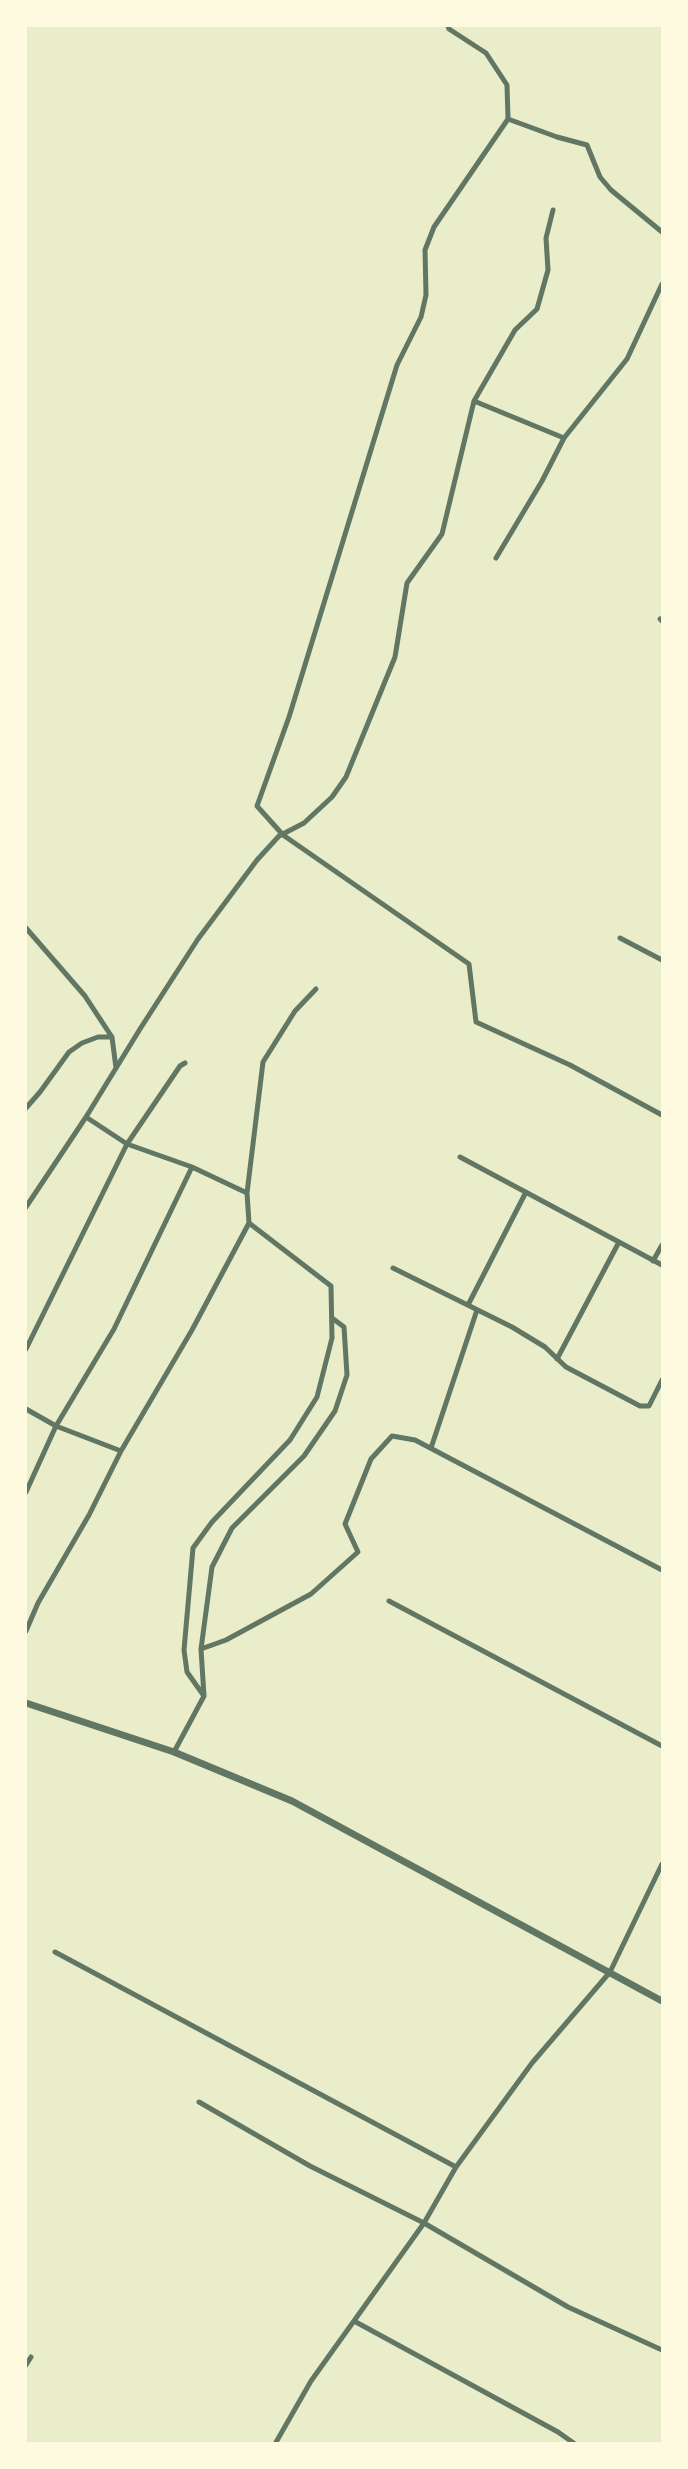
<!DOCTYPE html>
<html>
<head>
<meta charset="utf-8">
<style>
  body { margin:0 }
  #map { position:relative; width:688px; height:2469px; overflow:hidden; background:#e9edc9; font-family:"Fira Sans",sans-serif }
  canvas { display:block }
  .frame { position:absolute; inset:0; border:27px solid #fefae0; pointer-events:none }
</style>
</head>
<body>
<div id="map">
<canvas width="688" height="2469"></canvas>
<div class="frame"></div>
</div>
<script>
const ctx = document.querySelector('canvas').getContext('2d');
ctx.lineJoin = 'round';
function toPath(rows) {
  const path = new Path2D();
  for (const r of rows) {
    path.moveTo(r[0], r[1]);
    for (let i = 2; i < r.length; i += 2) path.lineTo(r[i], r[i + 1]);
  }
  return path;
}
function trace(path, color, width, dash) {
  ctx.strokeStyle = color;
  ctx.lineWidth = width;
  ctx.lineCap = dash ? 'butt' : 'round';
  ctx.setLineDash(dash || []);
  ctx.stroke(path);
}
const minor = toPath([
  [448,26,449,29,486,53,507,85,508,119,434,227,425,250,426,295,421,317,397,365,289,717,257,806,283,835,469,964,476,1022,570,1065,662,1115],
  [508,119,557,137,587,145,600,177,611,190,662,232],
  [474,401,564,438],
  [496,558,542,481,564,438,627,359,662,284],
  [660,619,662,621],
  [26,928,85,996,112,1037,116,1068],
  [620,938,662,960],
  [26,1108,40,1092,69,1052,82,1043,98,1037,112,1037],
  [86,1117,127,1144,192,1167,247,1193],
  [460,1157,662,1265],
  [26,1207,86,1117,140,1029,198,939,257,860,279,836,304,823,332,797,346,777,395,657,407,583,442,534,474,401,515,330,537,309,548,270,546,238,553,210],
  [653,1261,662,1245],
  [393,1268,512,1327,545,1347,566,1367,640,1406,649,1406,662,1380],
  [468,1305,526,1192],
  [26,1349,127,1144,180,1066,185,1063],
  [557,1359,619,1242],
  [26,1409,56,1426,121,1451],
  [431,1448,477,1310],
  [26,1492,56,1426,114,1329,192,1167],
  [389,1601,662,1746],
  [26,1631,38,1603,89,1515,121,1451,192,1330,249,1223,247,1193,263,1062,295,1011,316,989],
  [201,1649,226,1640,311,1594,358,1552,345,1524,371,1459,392,1436,415,1440,662,1570],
  [204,1696,187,1672,184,1650,193,1548,212,1522,290,1440,317,1397,332,1338,331,1286,249,1223],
  [174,1752,204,1696,201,1649,212,1567,232,1528,304,1456,335,1411,347,1375,344,1327,332,1318],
  [55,1952,456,2167],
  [199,2102,310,2166,424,2223,568,2307,662,2350],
  [354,2321,558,2432,575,2444],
  [26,2365,31,2357],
  [275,2444,311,2381,424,2223,456,2167,532,2063,610,1972,662,1864]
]);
const tertiary = toPath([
  [26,1703,174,1752,292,1801,662,2001]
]);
trace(minor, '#617663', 5);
trace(tertiary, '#617663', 7);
</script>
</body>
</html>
